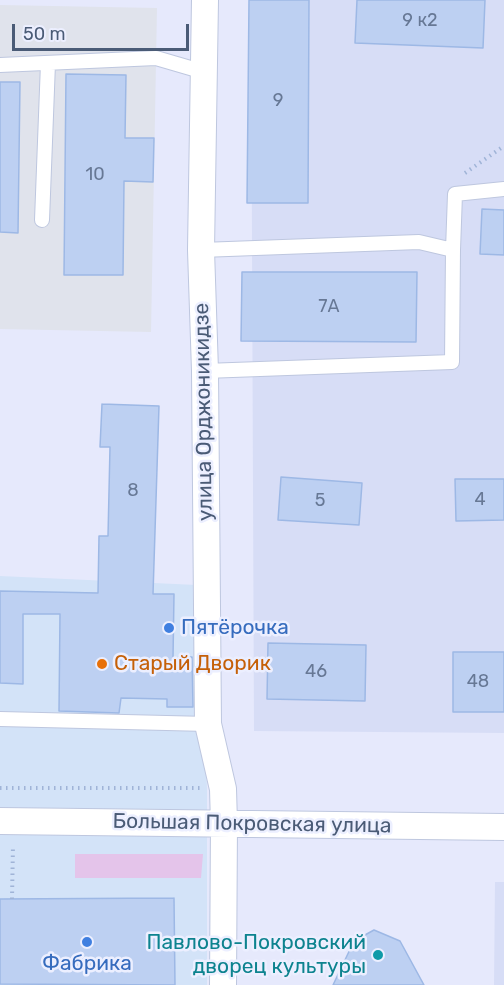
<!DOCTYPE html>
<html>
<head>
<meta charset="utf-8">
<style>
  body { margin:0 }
  #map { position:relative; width:504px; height:985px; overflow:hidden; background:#e6e9fc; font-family:Rubik,sans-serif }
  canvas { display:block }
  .scale { position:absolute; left:12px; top:24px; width:177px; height:27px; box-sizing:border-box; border:3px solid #4a5b76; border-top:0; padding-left:8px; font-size:18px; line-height:21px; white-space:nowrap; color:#4a5b76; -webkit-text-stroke:4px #ecefff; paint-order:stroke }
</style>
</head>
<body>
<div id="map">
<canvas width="504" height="985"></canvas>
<div class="scale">50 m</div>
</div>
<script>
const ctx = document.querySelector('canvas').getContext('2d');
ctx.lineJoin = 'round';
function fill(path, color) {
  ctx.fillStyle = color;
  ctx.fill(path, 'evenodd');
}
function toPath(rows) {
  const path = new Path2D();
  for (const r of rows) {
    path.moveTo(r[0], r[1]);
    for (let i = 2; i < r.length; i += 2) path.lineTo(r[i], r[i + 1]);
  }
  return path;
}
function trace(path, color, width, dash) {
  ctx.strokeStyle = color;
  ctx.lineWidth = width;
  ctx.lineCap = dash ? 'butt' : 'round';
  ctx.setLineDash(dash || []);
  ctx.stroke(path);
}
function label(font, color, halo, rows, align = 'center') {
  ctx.font = font + ' Rubik,sans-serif';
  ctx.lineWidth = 5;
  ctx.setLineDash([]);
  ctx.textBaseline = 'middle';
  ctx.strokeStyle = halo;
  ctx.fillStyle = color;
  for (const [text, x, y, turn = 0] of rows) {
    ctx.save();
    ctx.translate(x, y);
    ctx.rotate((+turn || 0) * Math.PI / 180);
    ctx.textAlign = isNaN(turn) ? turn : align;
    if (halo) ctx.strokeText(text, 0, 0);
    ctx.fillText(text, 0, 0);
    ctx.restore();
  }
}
const residential = toPath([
  [251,0,504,0,504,733,254,731],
  [495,882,504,882,504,985,494,985]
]);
const commercial = toPath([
  [0,576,197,585,207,788,207,985,0,985]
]);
const industrial = toPath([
  [0,5,157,8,151,332,0,329]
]);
const green = toPath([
  [75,854,203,854,201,878,75,878]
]);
const building = toPath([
  [249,0,309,0,308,203,247,203,249,0],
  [357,0,485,0,483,48,355,43,357,0],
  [66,74,126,75,125,138,154,138,153,182,124,181,123,275,64,275,66,74],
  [0,82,20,82,18,233,0,232,0,82],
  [482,209,504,210,504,255,480,254,482,209],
  [242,272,417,272,416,342,241,341,242,272],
  [102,404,159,406,153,594,174,594,173,658,192,657,193,707,167,707,167,699,121,698,119,713,59,711,60,614,23,614,23,684,0,683,0,591,98,593,99,536,108,536,110,447,100,447,102,404],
  [281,477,362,483,359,525,278,520,281,477],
  [455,479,504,479,504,520,456,521,455,479],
  [268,643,366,645,365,701,267,699,268,643],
  [453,652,504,652,504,712,453,712,453,652],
  [174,898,175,985,0,984,0,899,174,898],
  [374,930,400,941,424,985,333,985,354,941,374,930]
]);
const path = toPath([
  [465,173,504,146],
  [0,788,200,788],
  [12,899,13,845]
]);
const lane = toPath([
  [0,65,156,58,204,72],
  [42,220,48,63],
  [201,250,419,242,453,250,452,362,205,371],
  [453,250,455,194,504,189],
  [0,719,208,724]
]);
const street = toPath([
  [205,0,201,250,205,371,208,724,223,789,224,823,223,985],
  [0,821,504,827]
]);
const markers = [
  [169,628,6,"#3f7fe0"],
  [102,664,6,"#e8710a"],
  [87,942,6,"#3f7fe0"],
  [378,955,6,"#0f9aa8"]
];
const numberNames = [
  ["9 к2",420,21],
  ["9",278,101],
  ["10",95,175],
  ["7А",329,307],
  ["8",133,491],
  ["4",480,500],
  ["5",320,501],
  ["46",316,672],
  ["48",478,682]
];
const streetNames = [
  ["улица Орджоникидзе",204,412,-91],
  ["Большая Покровская улица",252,824,1]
];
const shopNames = [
  ["Пятёрочка",181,628],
  ["Фабрика",87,964,"center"]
];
const foodNames = [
  ["Старый Дворик",114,664]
];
const cultureNames = [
  ["Павлово-Покровский",366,943],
  ["дворец культуры",366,967]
];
fill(residential, '#d7ddf6');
fill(commercial, '#d3e3f8');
fill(industrial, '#e0e3ec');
fill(green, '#e4c4ea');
fill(building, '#bdd0f2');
trace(building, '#9db8e5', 1.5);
trace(lane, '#bec7df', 16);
trace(street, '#bec7df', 28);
trace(path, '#a0b4d7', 4, [1.5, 4.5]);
trace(lane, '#fff', 14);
trace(street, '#fff', 26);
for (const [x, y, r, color] of markers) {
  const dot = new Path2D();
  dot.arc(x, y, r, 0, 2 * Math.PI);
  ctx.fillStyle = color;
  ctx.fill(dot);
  trace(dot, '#ecefff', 2);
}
label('18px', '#677895', null, numberNames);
label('21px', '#4a5b76', '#ecefff', streetNames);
label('21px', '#366cbe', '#ecefff', shopNames, 'left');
label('21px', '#c56008', '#ecefff', foodNames, 'left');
label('21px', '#0d838f', '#ecefff', cultureNames, 'right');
</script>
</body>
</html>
